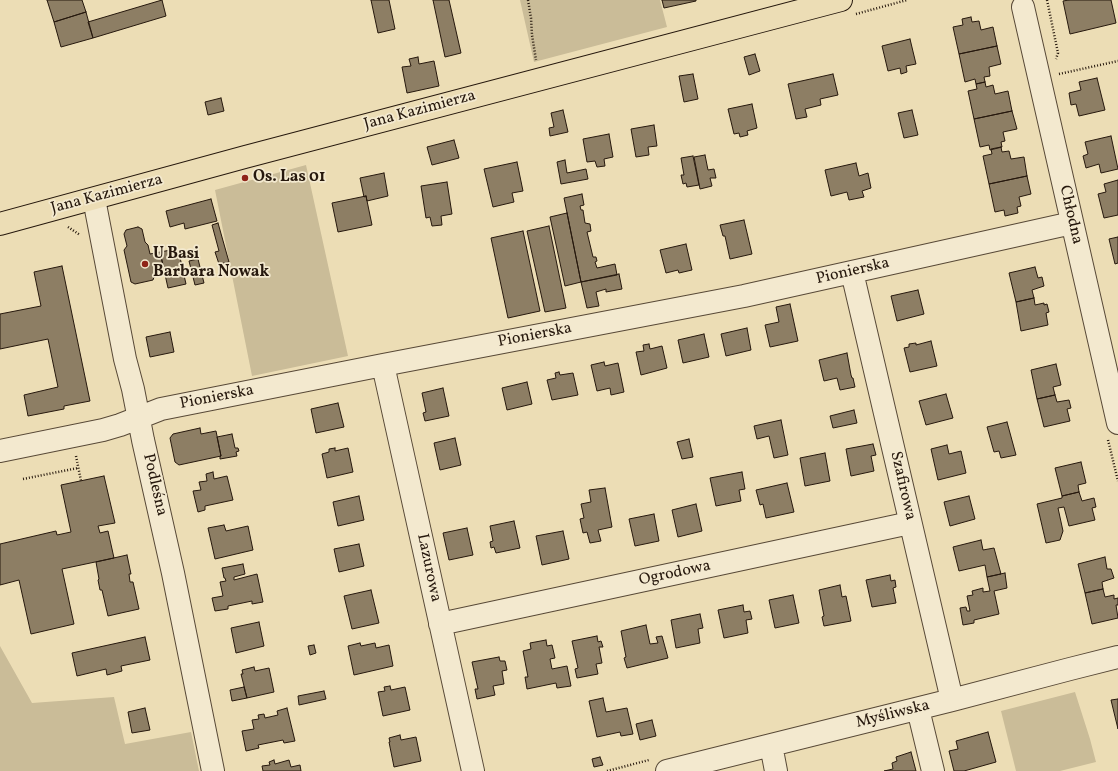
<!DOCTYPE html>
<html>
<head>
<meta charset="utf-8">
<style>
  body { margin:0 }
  canvas { display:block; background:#ecddb5 }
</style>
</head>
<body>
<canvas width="1118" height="771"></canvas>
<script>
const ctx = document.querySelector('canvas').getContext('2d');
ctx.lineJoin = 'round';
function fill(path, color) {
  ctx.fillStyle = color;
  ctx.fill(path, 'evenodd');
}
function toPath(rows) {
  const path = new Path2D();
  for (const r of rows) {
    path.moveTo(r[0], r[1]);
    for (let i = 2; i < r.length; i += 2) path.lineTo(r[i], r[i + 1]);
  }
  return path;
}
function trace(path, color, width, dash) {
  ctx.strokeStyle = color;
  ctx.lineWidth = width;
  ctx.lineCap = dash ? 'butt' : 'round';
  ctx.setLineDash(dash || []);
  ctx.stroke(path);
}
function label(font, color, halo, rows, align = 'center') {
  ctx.font = font + ' Vollkorn,serif';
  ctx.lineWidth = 3.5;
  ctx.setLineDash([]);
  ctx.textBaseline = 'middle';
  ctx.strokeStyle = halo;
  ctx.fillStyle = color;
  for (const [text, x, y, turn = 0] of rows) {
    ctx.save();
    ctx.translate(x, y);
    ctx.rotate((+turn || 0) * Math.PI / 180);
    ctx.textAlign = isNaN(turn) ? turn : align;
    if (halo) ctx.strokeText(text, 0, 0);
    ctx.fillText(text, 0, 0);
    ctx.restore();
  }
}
const green = toPath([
  [520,0,660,0,667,27,534,62],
  [306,165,348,356,252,376,215,190],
  [0,646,32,703,114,697,125,744,191,732,199,771,0,771],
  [1075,692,1090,739,1096,762,1060,771,1016,771,1001,711]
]);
const building = toPath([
  [47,0,82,0,86,12,54,22,47,0],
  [162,0,166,16,93,38,88,22,162,0],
  [371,0,389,0,395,29,378,33,371,0],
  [433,0,449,0,461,53,445,57,433,0],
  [662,0,696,0,696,1,664,8,662,0],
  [1069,0,1111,0,1116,23,1070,34,1063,1,1069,0],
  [86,12,93,38,61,47,54,22,86,12],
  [971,17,972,22,979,21,981,30,993,27,997,46,959,54,953,27,963,25,962,19,971,17],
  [910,39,916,64,906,66,907,72,901,74,900,68,888,71,882,46,910,39],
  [997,46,1001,64,989,67,990,76,984,77,985,82,976,84,975,79,965,82,959,54,997,46],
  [755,54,760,71,749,75,744,57,755,54],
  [418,57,419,64,434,61,439,86,407,93,402,67,411,66,409,59,418,57],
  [693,74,698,99,684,102,679,76,693,74],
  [833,74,838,95,820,99,821,105,805,109,807,117,796,119,788,84,833,74],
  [1097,78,1105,110,1079,116,1076,104,1071,105,1069,93,1081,90,1079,82,1097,78],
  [985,82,986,87,993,85,995,94,1008,91,1012,111,974,119,968,91,977,89,976,84,985,82],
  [221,98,224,111,208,115,205,102,221,98],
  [752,104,757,128,747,131,748,135,740,137,739,133,734,134,728,109,752,104],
  [563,110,568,132,550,136,549,128,554,127,551,113,563,110],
  [912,110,918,135,904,138,898,113,912,110],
  [1012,111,1017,129,1003,132,1005,141,1001,142,1002,147,990,150,989,145,980,147,974,119,1012,111],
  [654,125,657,146,648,147,649,155,636,157,631,129,654,125],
  [609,134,613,157,604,159,605,166,597,167,595,161,587,162,583,139,609,134],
  [1111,136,1118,169,1101,173,1099,164,1086,168,1083,156,1088,154,1085,142,1111,136],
  [454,140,459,158,432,165,427,147,454,140],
  [1001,147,1002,152,1009,151,1011,159,1024,157,1027,176,989,184,983,156,992,154,991,149,1001,147],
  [705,155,708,170,714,169,716,178,710,178,712,186,700,189,694,157,705,155],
  [693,156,699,185,687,187,686,183,683,184,681,175,684,175,681,158,693,156],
  [565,160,567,173,586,169,588,179,561,184,557,162,565,160],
  [517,162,523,191,512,193,514,202,493,207,484,169,517,162],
  [856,163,859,176,868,173,871,188,862,191,864,197,849,200,847,192,831,196,825,170,856,163],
  [384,173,388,196,367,201,366,196,364,197,360,178,384,173],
  [1027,176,1031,194,1019,197,1021,206,1017,207,1018,213,1005,216,1004,210,995,212,989,184,1027,176],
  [1118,180,1118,215,1104,218,1098,194,1106,192,1104,184,1118,180],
  [447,182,452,214,441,216,442,225,432,226,430,217,426,218,421,186,447,182],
  [582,194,584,205,580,206,581,210,583,210,585,223,590,224,591,231,587,232,593,257,596,257,597,261,595,262,597,268,615,264,617,275,581,282,564,198,582,194],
  [366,196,372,225,338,232,332,203,366,196],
  [211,199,217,221,185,229,184,223,170,227,166,211,211,199],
  [567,213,581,282,565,286,550,217,567,213],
  [744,220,752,254,730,259,725,236,723,236,720,225,744,220],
  [218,223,229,262,219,264,215,252,219,251,212,225,218,223],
  [549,226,566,308,545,312,527,231,549,226],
  [138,227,142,229,145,242,148,245,150,254,160,252,165,274,154,277,153,280,135,284,131,282,124,250,127,246,124,234,126,230,138,227],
  [523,231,540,311,508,318,491,238,523,231],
  [1118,237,1118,263,1115,264,1109,239,1118,237],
  [686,244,692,270,679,273,678,270,666,273,660,250,686,244],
  [171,250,179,253,186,284,168,288,160,252,171,250],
  [198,259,204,283,195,285,189,261,198,259],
  [62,266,90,401,64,406,64,409,28,416,24,395,58,387,48,339,0,349,0,314,41,306,34,272,62,266],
  [1035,267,1038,278,1042,277,1044,286,1032,290,1034,298,1016,302,1009,273,1035,267],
  [619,274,622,289,606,292,606,289,596,292,599,306,587,308,581,282,619,274],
  [918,290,924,314,897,321,891,296,918,290],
  [1034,298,1035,305,1044,303,1044,305,1047,304,1049,312,1046,313,1048,325,1021,331,1016,302,1034,298],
  [790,304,798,341,770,347,765,325,779,322,776,307,790,304],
  [747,328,751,350,726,356,721,334,747,328],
  [170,332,174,352,150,357,146,337,170,332],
  [704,334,709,357,683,363,678,340,704,334],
  [931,341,937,366,910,372,904,348,909,347,909,344,916,343,916,345,931,341],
  [649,344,650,349,662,346,667,368,641,375,636,352,644,351,643,345,649,344],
  [847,353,851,375,852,378,853,378,855,387,840,390,837,378,824,381,819,360,847,353],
  [604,362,605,366,618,363,624,392,611,395,610,388,597,391,591,365,604,362],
  [1056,364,1061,385,1053,387,1055,395,1037,399,1031,370,1056,364],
  [559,372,560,375,573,373,578,395,552,400,547,380,556,378,555,373,559,372],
  [527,382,532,404,507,410,502,388,527,382],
  [443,388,449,416,425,421,423,413,426,412,422,393,443,388],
  [946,394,953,418,926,425,919,401,946,394],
  [1055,395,1057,402,1069,400,1071,408,1067,409,1070,421,1044,427,1037,399,1055,395],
  [338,403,344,427,316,433,311,409,338,403],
  [854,410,857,423,833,428,830,416,854,410],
  [781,420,788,455,774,458,769,436,757,439,754,426,781,420],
  [1007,422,1016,455,1001,458,999,451,994,452,987,427,1007,422],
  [200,428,201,434,216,431,221,456,179,465,175,462,170,438,173,434,200,428],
  [232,434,235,448,238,448,239,451,236,452,237,456,220,459,220,456,221,456,217,437,232,434],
  [455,438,461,465,440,470,434,443,455,438],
  [689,439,693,457,682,459,677,442,689,439],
  [873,444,876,455,871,456,874,471,851,476,846,449,873,444],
  [947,445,949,454,961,451,966,473,938,480,931,449,947,445],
  [335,448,335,451,348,448,353,472,327,478,322,454,329,452,329,449,335,448],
  [825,453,830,481,805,486,800,458,825,453],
  [1081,462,1086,483,1078,485,1079,492,1062,496,1055,468,1081,462],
  [213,472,214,479,227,476,233,500,205,506,205,510,198,512,193,491,201,490,199,482,207,481,206,474,213,472],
  [742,472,745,489,739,490,741,501,716,506,710,478,742,472],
  [104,476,115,523,98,526,100,533,108,531,114,558,62,569,74,624,31,634,19,580,0,585,0,544,56,531,57,535,71,532,61,485,104,476],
  [787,483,794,512,766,518,763,504,760,505,756,490,787,483],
  [605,488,612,527,598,530,601,541,590,543,587,532,583,533,580,519,584,518,581,504,591,502,589,490,605,488],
  [1079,492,1082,501,1094,498,1096,507,1092,508,1095,520,1069,526,1064,507,1058,508,1063,531,1060,540,1046,543,1037,504,1062,498,1062,496,1079,492],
  [359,496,364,520,338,526,333,502,359,496],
  [969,496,975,519,950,526,944,502,969,496],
  [696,504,702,531,678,537,672,510,696,504],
  [654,514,659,541,635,546,629,519,654,514],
  [514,521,520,548,496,553,494,547,491,548,490,542,493,541,490,526,514,521],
  [224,525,226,531,248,526,253,550,215,559,208,528,224,525],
  [467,528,473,555,449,560,443,533,467,528],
  [563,531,569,559,542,565,536,536,563,531],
  [981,540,983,550,994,548,1001,574,987,577,985,565,959,571,953,547,981,540],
  [359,544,364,566,339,572,334,549,359,544],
  [127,555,131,574,129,574,130,582,133,582,139,609,121,613,108,616,102,590,100,590,98,580,99,579,96,562,127,555],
  [1105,557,1107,569,1111,569,1114,578,1102,582,1103,589,1085,593,1078,564,1105,557],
  [243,564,245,574,234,577,234,580,257,574,263,602,252,604,252,601,228,606,228,609,215,611,212,598,223,596,220,582,226,581,225,578,224,578,222,568,243,564],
  [1005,573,1007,588,994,591,999,614,974,620,974,623,963,625,960,608,966,607,967,611,970,611,967,596,973,595,972,591,983,588,983,592,990,591,987,577,1005,573],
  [890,575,891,581,895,580,896,587,893,588,896,603,872,607,866,580,890,575],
  [840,585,842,597,846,596,851,621,824,626,822,617,824,616,819,590,840,585],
  [1103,589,1105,597,1114,595,1114,599,1118,598,1118,605,1116,605,1118,618,1092,624,1085,593,1103,589],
  [371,590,379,623,352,629,344,596,371,590],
  [793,595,799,623,775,628,769,600,793,595],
  [743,605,744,612,750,611,752,619,746,620,748,633,724,638,718,610,743,605],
  [700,614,703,628,698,629,700,643,676,648,671,620,700,614],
  [259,622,264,646,236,653,231,628,259,622],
  [646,625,650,644,658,643,656,637,662,636,668,658,627,668,624,658,626,657,621,631,646,625],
  [597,636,598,642,601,641,603,647,599,647,602,663,596,664,598,674,577,678,575,669,578,668,572,641,597,636],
  [145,637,150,660,121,666,122,671,107,675,106,669,77,676,72,653,145,637],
  [546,640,547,646,552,645,555,658,550,659,552,669,567,666,571,686,557,688,556,683,527,689,525,677,528,677,523,651,531,649,530,643,546,640],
  [360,643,361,646,375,643,376,648,389,645,393,666,354,675,348,646,360,643],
  [314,645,316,653,310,655,308,646,314,645],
  [499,657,500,661,505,661,507,670,502,671,504,684,493,686,495,695,477,699,475,689,478,689,472,662,499,657],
  [254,667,255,671,269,668,274,692,247,698,241,674,243,674,242,670,254,667],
  [390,686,391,690,405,687,410,710,383,716,378,692,385,691,384,687,390,686],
  [244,687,247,698,232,701,230,690,244,687],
  [324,691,326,699,299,705,298,696,324,691],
  [603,698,606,712,627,708,633,734,621,736,620,732,597,737,589,701,603,698],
  [1118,699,1118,729,1111,700,1118,699],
  [145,708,150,730,132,733,128,712,145,708],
  [287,708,295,741,284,743,283,740,258,745,259,748,246,751,242,731,254,729,252,720,259,719,258,715,264,714,265,718,278,715,277,711,287,708],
  [652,720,656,736,640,740,636,724,652,720],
  [988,732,996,762,964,771,954,771,949,751,958,749,956,741,988,732],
  [400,735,401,740,416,737,421,761,394,767,389,742,390,742,389,738,400,735],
  [911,752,916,771,884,771,893,769,892,763,897,761,896,757,911,752],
  [600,757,603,765,594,767,592,759,600,757],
  [274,760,275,764,289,760,291,767,300,765,301,771,263,771,262,766,270,765,269,762,274,760]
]);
const path = toPath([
  [528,0,531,18,532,35,536,60],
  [1047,0,1058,53,1056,59],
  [856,14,907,0],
  [1059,74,1118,61],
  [68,227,80,235],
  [1108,440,1118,481],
  [76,456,81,481],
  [23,479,78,468],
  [607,771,649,760]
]);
const minor = toPath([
  [1023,7,1118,423],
  [94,199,125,359,133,389,143,440,173,573,213,771],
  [852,272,952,700],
  [383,365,473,771],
  [0,451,103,430,120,425,161,409,383,365,744,296,1072,223],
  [440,624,910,523],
  [918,709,933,771],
  [771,745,776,771],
  [667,771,952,700,1070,669,1118,657]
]);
const major = toPath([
  [0,224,245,157,841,0]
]);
const markers = [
  [245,178,4,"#8f2418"],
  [145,264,4,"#8f2418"]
];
const streetNames = [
  ["Jana Kazimierza",420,111,-15],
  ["Jana Kazimierza",107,195,-15],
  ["Chłodna",1070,215,77],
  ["Pionierska",853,272,-13],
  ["Pionierska",535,336,-11],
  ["Pionierska",217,398,-11],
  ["Podleśna",154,485,77],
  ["Szafirowa",902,486,77],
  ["Lazurowa",428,568,78],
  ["Ogrodowa",675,574,-12],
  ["Myśliwska",893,715,-14]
];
const poiNames = [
  ["Os. Las 01",253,178],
  ["U Basi",153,255],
  ["Barbara Nowak",153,273]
];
fill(green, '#cabc98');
fill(building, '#8d7e64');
trace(building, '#26180d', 1);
trace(minor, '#584937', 24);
trace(major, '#26180d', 24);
trace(path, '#26180d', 2.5, [1, 2]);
trace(minor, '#f3e9cf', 22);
trace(major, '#ecddb5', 22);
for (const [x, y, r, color] of markers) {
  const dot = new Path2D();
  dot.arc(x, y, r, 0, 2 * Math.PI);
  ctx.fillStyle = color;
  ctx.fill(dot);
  trace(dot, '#f3e9cf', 1.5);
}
label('16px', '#26180d', '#f3e9cf', streetNames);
label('bold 16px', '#26180d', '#f3e9cf', poiNames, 'left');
</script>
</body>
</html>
